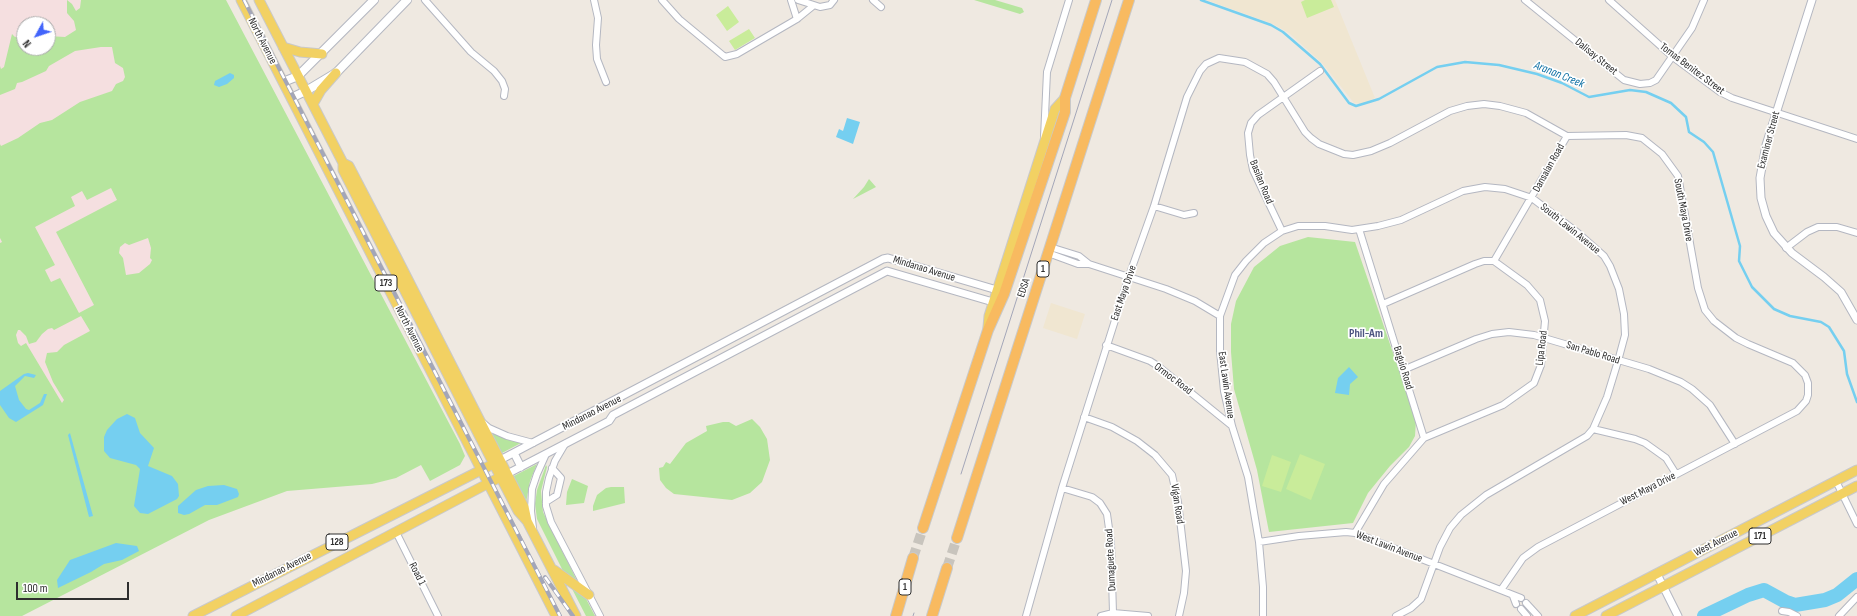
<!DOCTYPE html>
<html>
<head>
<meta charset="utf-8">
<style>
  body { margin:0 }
  #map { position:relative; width:1857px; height:616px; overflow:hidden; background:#efe9e1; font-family:"Sofia Sans Condensed",sans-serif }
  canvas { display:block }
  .north { position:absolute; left:16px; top:16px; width:40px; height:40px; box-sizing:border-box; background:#fff; border:1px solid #ababab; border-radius:50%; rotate:230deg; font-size:11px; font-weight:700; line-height:16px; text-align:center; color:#2e2e2e }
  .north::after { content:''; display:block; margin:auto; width:14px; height:18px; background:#4264fb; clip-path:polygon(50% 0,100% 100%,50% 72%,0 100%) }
  .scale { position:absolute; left:16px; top:582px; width:113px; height:18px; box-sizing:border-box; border:2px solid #2e2e2e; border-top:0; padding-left:5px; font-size:12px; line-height:14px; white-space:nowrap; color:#2e2e2e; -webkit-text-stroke:3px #fff; paint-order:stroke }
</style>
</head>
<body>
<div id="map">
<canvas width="1857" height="616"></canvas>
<div class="north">N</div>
<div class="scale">100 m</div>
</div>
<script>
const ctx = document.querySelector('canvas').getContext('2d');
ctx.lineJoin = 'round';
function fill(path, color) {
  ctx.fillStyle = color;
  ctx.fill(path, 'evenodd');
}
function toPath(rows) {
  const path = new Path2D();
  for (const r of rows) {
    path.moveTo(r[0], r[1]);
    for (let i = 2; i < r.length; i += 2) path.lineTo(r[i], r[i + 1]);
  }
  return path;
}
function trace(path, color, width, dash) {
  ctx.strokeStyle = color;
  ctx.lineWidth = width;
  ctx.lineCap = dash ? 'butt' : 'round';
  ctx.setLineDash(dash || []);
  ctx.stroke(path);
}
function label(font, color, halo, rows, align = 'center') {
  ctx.font = font + ' "Sofia Sans Condensed",sans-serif';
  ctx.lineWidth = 3.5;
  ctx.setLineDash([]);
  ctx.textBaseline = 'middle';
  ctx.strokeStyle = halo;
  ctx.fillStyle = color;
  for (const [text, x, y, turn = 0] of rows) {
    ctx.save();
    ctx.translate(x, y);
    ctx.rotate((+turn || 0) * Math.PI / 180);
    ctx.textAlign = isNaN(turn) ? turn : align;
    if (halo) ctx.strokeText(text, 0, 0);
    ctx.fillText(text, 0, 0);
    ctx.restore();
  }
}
const education = toPath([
  [1206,0,1335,0,1375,98,1361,104,1354,103,1322,63,1289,33,1273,24],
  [1051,303,1085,314,1077,339,1043,328]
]);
const medical = toPath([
  [0,0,101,0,216,222,65,408,0,356],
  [24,24,48,24,48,48,24,48]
]);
const green = toPath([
  [67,0,72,4,76,11,80,8,81,0,226,0,460,444,465,456,460,465,430,481,421,465,396,478,372,484,287,491,209,520,22,616,0,616,0,243,2,242,0,238,0,144,1,146,18,138,40,123,52,120,80,102,112,91,116,84,123,81,125,77,123,68,115,63,112,47,101,47,75,51,49,66,46,71,22,82,17,83,15,89,0,95,0,66,1,69,4,67,12,34,15,37,24,36,24,48,48,48,48,36,65,37,76,30,74,21,67,13],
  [111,188,117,200,56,232,94,305,79,313,60,278,51,282,45,270,55,265,35,227,75,206,71,197,82,191,87,200],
  [148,238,151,248,150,258,152,260,150,264,139,273,126,275,123,258,119,253,120,247,125,243,129,245],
  [81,316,90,331,64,345,57,352,47,353,45,362,53,382,64,400,62,403,26,343,21,346,18,343,16,335,18,330,20,330,26,336,29,344,36,342,42,334,48,329,52,328,54,330],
  [974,0,995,0,1022,8,1024,12,1020,14],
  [869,179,876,187,853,199,864,187],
  [1308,237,1355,242,1416,420,1415,436,1409,447,1390,466,1368,493,1353,523,1269,532,1257,470,1234,389,1231,352,1231,324,1236,301,1254,267,1280,246],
  [752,419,760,427,767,439,770,460,762,482,750,493,732,500,674,494,666,488,660,480,659,468,663,467,666,462,670,464,686,443,707,431,706,426,723,422,729,422,736,426],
  [489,431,521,443,500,454],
  [537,464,530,481,526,503,512,477],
  [546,465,547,467,541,491,543,512,580,587,566,577,537,519,535,504,537,490],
  [572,479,588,486,584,503,566,505,567,492],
  [611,487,624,487,625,503,593,511,593,506,597,495,606,488],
  [569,583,583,593,595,616,586,616]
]);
const pitch = toPath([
  [1305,0,1331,0,1334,7,1307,18,1301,2],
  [728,6,739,22,727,31,716,15],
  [749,29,755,38,735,50,729,41],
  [1300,454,1325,464,1311,500,1286,489],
  [1272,455,1291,462,1281,492,1262,486]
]);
const water = toPath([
  [230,73,234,75,234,78,227,84,219,87,214,85,215,81],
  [847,118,860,122,853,144,836,137,839,129,843,131],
  [1349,367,1358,377,1350,384,1349,395,1335,393,1338,378],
  [28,373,36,375,34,378,25,376,15,386,19,400,26,409,29,410,40,403,44,394,47,394,43,405,16,422,9,418,0,405,0,391,24,374],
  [127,414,135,418,140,433,154,448,148,466,172,476,178,484,179,496,177,499,148,514,140,513,134,506,140,469,136,465,110,458,104,451,104,437,107,430,117,419],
  [70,433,93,516,89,517,68,435],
  [224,485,237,489,239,494,238,497,217,505,205,505,189,514,184,515,178,513,178,506,196,490,208,486],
  [116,543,137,546,139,551,122,560,104,564,91,572,58,588,57,580,70,560]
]);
const stream = toPath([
  [1201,0,1271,25,1283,32,1320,64,1349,103,1356,106,1379,99,1437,67,1465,62,1499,65,1537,74,1562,83,1589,97,1630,90,1646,92,1671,103,1686,117,1689,132,1704,142,1713,152,1740,246,1739,261,1752,287,1774,309,1790,316,1821,322,1829,327,1844,351,1847,374,1857,402]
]);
const river = toPath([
  [1704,616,1748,595,1764,590,1786,602,1795,605,1825,600,1837,595,1857,579]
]);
const trunkTunnel = toPath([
  [913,558,923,528],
  [947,568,957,538]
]);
const minor = toPath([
  [425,0,471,52,494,71,502,81,505,89,504,96],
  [594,0,598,18,596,45,597,59,606,82],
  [662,0,679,19,725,57,737,54,797,19,813,6],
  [791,0,797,19],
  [798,0,820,7,830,5,834,0],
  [873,0,881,7],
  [1525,0,1624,80,1640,84,1650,83,1656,80,1692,28,1704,0],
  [1609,0,1673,57,1720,92,1732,98,1857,139],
  [1044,137,1047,72,1069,0],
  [1154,206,1184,215,1194,213],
  [1359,229,1424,438],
  [1282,231,1253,170,1250,155,1248,133,1251,123,1258,115,1320,71],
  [1050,247,1079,256,1089,264,1166,289,1195,301,1220,316],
  [1786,248,1807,232,1818,227,1837,227,1857,233],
  [1048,253,1078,264,1089,264],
  [1494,261,1567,136],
  [1106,345,1150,361,1158,366,1232,426],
  [1403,370,1476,339,1492,334,1509,332,1534,335,1649,369,1681,382,1692,389,1710,405,1735,444],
  [1084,417,1112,427,1137,441,1155,455,1172,475,1178,502,1186,571,1184,593,1179,616],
  [482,422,489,428,507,436,533,443],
  [1593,429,1635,439,1645,443,1666,458,1676,474],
  [565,444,555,461,549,478,546,492,546,506,551,522,600,616],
  [1836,481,1857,524],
  [1062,488,1092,497,1100,503,1107,514,1111,543,1113,613],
  [546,502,557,495,561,478,552,468],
  [533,528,531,511,532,489,537,474,546,454],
  [396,532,438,616],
  [1355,533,1384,484,1424,438,1503,405,1534,383,1541,365,1545,321,1540,300,1527,285,1494,261,1484,261,1475,264,1383,304],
  [1259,542,1299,536,1346,532,1355,533,1521,598],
  [1513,596,1516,604],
  [1526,603,1538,616],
  [1521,609,1527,616],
  [1782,611,1789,612,1797,616],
  [1026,616,1062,488,1129,276,1154,206,1187,97,1200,71,1206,64,1219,58,1245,62,1267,74,1274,82,1305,132,1311,138,1319,144,1344,154,1353,155,1371,151,1390,143,1450,111,1467,106,1484,104,1500,106,1526,113,1567,136,1626,135,1642,138,1662,154,1678,176,1698,288,1705,310,1714,321,1736,338,1748,344,1793,363,1805,375,1808,383,1808,395,1806,401,1797,411,1538,547,1523,558,1501,590],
  [1101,616,1113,613,1148,616],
  [1263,616,1263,587,1259,542,1248,477,1232,426,1224,391,1220,351,1220,316,1235,275,1246,261,1264,243,1282,231,1298,226,1325,226,1352,230,1378,226,1401,220,1463,191,1485,187,1505,189,1532,198,1578,233,1604,256,1610,266,1619,289,1624,314,1625,335,1618,361,1607,397,1593,429,1587,436,1486,495,1461,515,1450,528,1440,547,1421,599,1411,608,1396,616],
  [1839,616,1857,597]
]);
const tertiary = toPath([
  [1812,0,1766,145,1760,178,1761,198,1766,216,1774,233,1792,253,1824,277,1841,292,1857,320],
  [514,453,521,467],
  [500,460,883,259,888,258,997,290],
  [507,474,609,421,613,415,887,271,993,302],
  [1657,574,1678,616]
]);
const secondary = toPath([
  [283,82,298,76,374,0],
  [291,98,306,91,336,73,407,0]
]);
const primary = toPath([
  [241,0,556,616],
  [259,0,343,163,343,170,434,348,518,511,527,521,576,616],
  [283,47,300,52,322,54],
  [313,104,321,90,336,73],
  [343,163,349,166,396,256,524,507,527,521],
  [988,327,989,316,1055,109,1065,98],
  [554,570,589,595],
  [193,616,499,461],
  [236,616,506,474],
  [1575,616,1857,470],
  [1606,616,1857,486]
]);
const trunk = toPath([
  [923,528,988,330,1004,294,1065,112,1065,98,1096,0],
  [957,538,1129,0],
  [896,616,913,558],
  [932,616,947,568]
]);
const tram = toPath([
  [961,474,1112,0],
  [913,616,914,613]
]);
const rail = toPath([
  [244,0,560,616],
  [545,577,573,616]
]);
const shields = [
  [1043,269,12],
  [386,283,22],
  [1760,536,22],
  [337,542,22],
  [905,587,12]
];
const shieldNames = [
  ["1",1043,269],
  ["173",386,283],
  ["171",1760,536],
  ["128",337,542],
  ["1",905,587]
];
const streetNames = [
  ["North Avenue",262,41,63],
  ["Dalisay Street",1596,57,39],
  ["Tomas Benitez Street",1692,69,37],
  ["Examiner Street",1769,140,-75],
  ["Dansalan Road",1549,168,-61],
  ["Basilan Road",1261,182,68],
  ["South Maya Drive",1683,210,79],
  ["South Lawin Avenue",1570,229,39],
  ["Mindanao Avenue",924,269,17],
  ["EDSA",1024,288,-72],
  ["East Maya Drive",1124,293,-71],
  ["North Avenue",409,329,63],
  ["Lipa Road",1542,348,-83],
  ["San Pablo Road",1593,353,17],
  ["Baguio Road",1403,368,73],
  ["Ormoc Road",1173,379,37],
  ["East Lawin Avenue",1226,385,82],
  ["Mindanao Avenue",592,413,-27],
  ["West Maya Drive",1648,489,-27],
  ["Vigan Road",1177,504,81],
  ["West Avenue",1716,543,-27],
  ["West Lawin Avenue",1389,547,21],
  ["Dumaguete Road",1111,560,-93],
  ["Mindanao Avenue",282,570,-27],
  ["Road 1",417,574,63]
];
const waterNames = [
  ["Aranan Creek",1559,75,22]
];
const neighbourhoodNames = [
  ["Phil-Am",1366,334]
];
fill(education, '#f0e6d1');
fill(medical, '#f5dfe0');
fill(green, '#b6e59e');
fill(pitch, '#c9ec9a');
fill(water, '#75cff0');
trace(stream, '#75cff0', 2.5);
trace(river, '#75cff0', 14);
trace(trunkTunnel, '#c8c4bd', 10, [10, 5]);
trace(minor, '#b4b7c1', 8);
trace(tertiary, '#b4b7c1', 9);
trace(secondary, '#b4b7c1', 10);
trace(primary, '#c9c9c9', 11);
trace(trunk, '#c9c9c9', 12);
trace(minor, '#fff', 6);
trace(tertiary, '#fff', 7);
trace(secondary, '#fff', 8);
trace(primary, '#f2d163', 9);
trace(trunk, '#f8ba60', 10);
trace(tram, '#a3a6b8', 1);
trace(rail, '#a3a6b8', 4);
trace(rail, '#fff', 2.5, [8]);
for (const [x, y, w] of shields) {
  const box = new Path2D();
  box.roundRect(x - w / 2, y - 8, w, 16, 3);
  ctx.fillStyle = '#fff';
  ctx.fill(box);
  trace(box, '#2e2e2e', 1);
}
label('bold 10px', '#2e2e2e', null, shieldNames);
label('11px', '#2e2e2e', '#fff', streetNames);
label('italic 12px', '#0d6fa3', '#fff', waterNames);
label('bold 12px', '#4d5680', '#fff', neighbourhoodNames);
</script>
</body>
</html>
